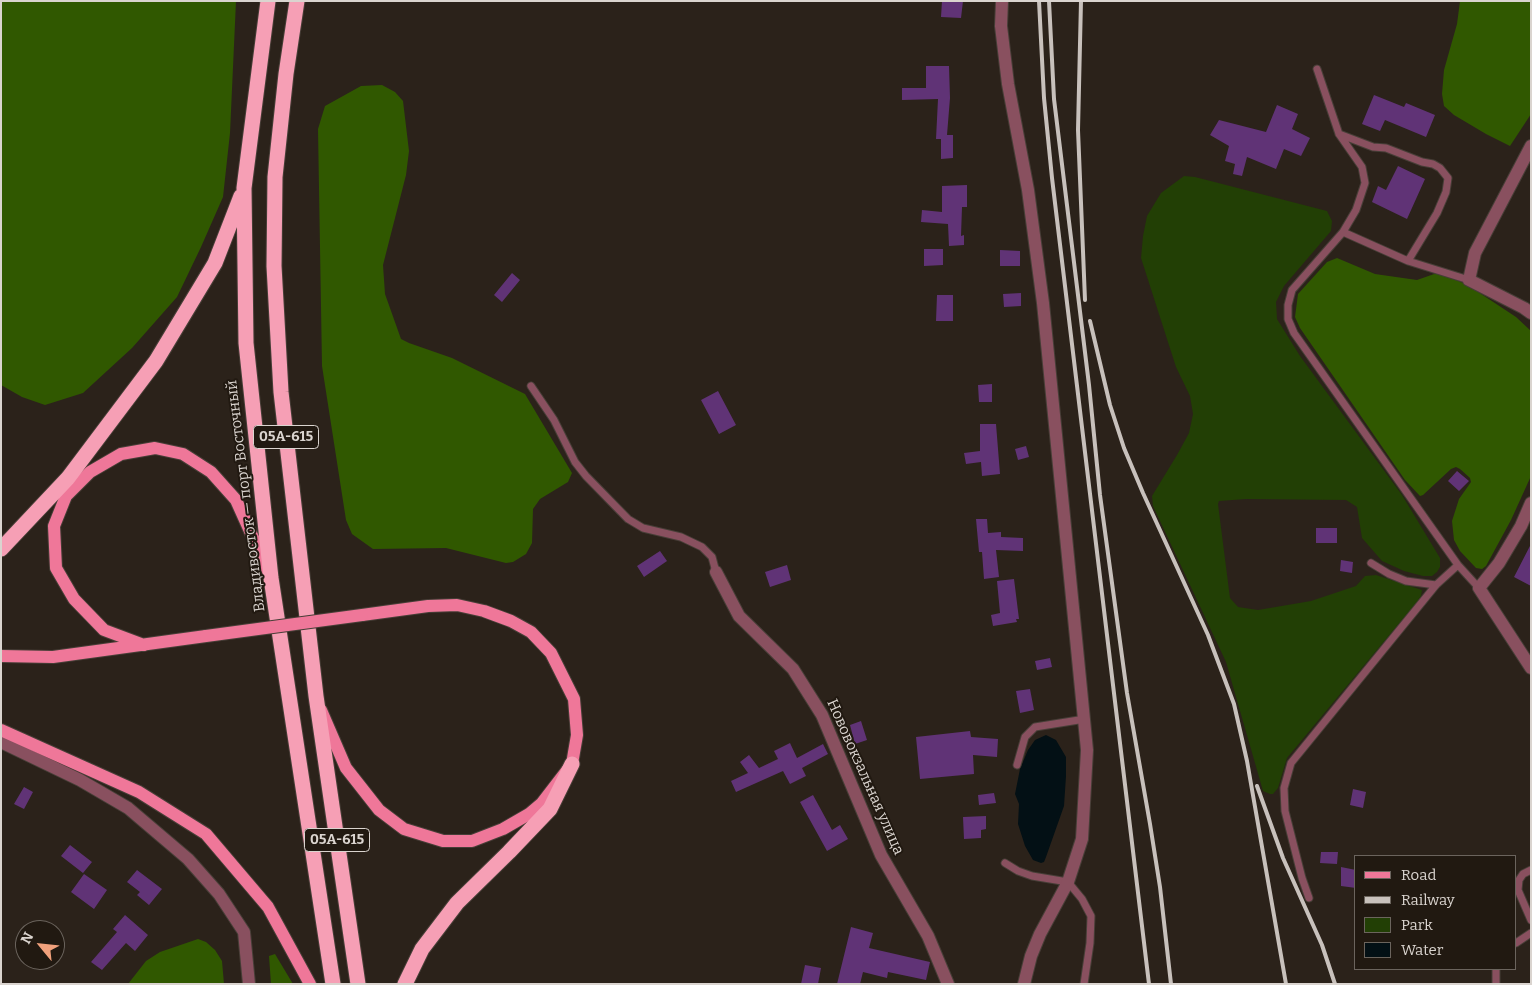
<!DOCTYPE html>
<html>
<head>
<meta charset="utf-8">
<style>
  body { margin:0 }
  #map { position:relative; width:1532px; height:985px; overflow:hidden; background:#2b221a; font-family:Bitter,serif }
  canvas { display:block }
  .frame { position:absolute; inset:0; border:2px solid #dad4cf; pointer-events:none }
  .legend { position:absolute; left:1354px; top:855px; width:162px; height:115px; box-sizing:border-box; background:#211911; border:1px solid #6b645d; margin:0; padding:6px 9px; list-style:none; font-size:15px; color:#dad4cf }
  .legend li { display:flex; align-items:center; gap:10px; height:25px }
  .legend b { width:25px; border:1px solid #6b645d }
  .north { position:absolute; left:15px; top:920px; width:50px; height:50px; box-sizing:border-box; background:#211911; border:1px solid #6b645d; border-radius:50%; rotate:298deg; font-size:14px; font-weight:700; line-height:20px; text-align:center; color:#dad4cf }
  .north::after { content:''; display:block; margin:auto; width:18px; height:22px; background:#f1a17c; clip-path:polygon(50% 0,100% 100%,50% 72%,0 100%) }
</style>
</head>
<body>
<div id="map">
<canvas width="1532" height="985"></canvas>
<div class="frame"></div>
<ul class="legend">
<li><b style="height:6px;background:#ef7799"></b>Road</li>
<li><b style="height:6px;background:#c8c1bc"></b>Railway</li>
<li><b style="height:14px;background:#223f05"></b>Park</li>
<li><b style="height:14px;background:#031015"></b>Water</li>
</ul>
<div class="north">N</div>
</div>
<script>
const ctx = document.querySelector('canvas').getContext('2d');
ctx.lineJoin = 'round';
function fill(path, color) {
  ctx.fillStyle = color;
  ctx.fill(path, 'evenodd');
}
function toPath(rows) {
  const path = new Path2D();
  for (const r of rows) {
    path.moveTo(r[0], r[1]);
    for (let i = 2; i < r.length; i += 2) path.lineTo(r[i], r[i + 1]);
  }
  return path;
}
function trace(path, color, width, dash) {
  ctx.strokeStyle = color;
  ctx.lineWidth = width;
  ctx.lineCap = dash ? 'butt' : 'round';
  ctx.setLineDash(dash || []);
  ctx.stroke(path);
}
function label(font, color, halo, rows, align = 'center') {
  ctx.font = font + ' Bitter,serif';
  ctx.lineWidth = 4;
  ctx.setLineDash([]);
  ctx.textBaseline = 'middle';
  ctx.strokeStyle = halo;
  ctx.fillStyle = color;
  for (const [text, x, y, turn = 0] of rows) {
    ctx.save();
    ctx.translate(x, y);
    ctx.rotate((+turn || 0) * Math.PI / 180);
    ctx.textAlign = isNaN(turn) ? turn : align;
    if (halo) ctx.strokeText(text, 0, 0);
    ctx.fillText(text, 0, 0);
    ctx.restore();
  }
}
const green = toPath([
  [1184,176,1195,177,1327,211,1332,221,1331,231,1284,286,1276,302,1277,319,1300,356,1402,495,1440,558,1440,567,1437,572,1432,576,1423,576,1404,571,1382,561,1362,538,1357,507,1346,500,1246,499,1219,501,1218,504,1230,598,1238,607,1258,610,1311,601,1356,586,1365,576,1376,575,1422,590,1421,596,1416,603,1287,758,1278,788,1273,794,1270,794,1263,791,1226,662,1153,506,1152,496,1177,455,1189,433,1193,414,1190,396,1176,367,1141,258,1143,236,1147,216,1161,193]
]);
const forest = toPath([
  [1,1,236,1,230,133,223,197,201,247,177,297,132,348,83,393,45,405,22,397,1,385],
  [1460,1,1531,1,1531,114,1510,146,1486,134,1454,115,1444,106,1442,94,1444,70,1457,24],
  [382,85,395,92,403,101,409,151,406,175,383,265,385,294,401,339,409,343,452,358,525,394,572,473,568,482,540,499,533,509,532,543,526,554,513,562,506,563,446,548,373,549,352,534,346,520,322,366,318,129,325,106,361,86],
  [1337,258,1375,274,1417,280,1437,273,1466,284,1516,317,1531,331,1531,476,1511,520,1486,566,1482,569,1476,568,1460,551,1454,540,1452,521,1459,499,1471,482,1470,478,1460,469,1456,467,1451,469,1423,495,1420,496,1405,480,1300,328,1295,317,1298,294,1327,262],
  [198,939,206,942,215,950,222,961,224,984,128,984,146,961,160,952],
  [275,954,293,984,271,984,269,956]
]);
const water = toPath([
  [1046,735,1056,740,1066,757,1066,776,1064,806,1046,857,1044,862,1041,863,1033,860,1025,846,1018,824,1019,804,1015,794,1020,769,1028,750,1035,740]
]);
const building = toPath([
  [942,1,963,1,961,18,941,17],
  [926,66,949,66,950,98,947,135,953,135,953,158,941,159,941,139,936,139,938,99,902,100,902,88,926,88],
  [1374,95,1404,107,1406,103,1435,115,1426,137,1385,120,1380,131,1362,124],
  [1277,105,1298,114,1292,129,1310,138,1301,156,1284,149,1276,169,1247,157,1242,176,1233,174,1235,164,1225,161,1229,146,1210,135,1219,120,1266,132],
  [1398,166,1425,179,1407,219,1372,202,1378,186,1386,190],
  [967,185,967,207,962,207,961,236,964,235,964,245,949,246,948,224,921,222,922,210,942,212,942,186],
  [924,249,943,249,943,265,924,266],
  [1000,250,1020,251,1020,266,1000,266],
  [512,273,520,280,502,302,494,295],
  [1021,293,1021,306,1004,307,1003,294],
  [937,295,953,295,953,321,936,321],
  [992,384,992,402,979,402,978,385],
  [718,391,736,425,719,434,701,400],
  [980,424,996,424,1000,474,982,476,981,462,966,464,964,453,980,451],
  [1026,446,1029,457,1018,460,1015,449],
  [1457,471,1469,481,1459,491,1448,481],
  [976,519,987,519,988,533,1001,532,1001,537,1023,538,1023,551,996,550,999,577,984,579,982,552,979,552],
  [1316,528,1337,528,1337,543,1316,543],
  [1531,544,1531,586,1514,577],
  [660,551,667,561,644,577,637,566],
  [1341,560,1353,562,1352,573,1340,571],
  [787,565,791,580,770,587,765,572],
  [1014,579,1019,619,1016,619,1017,622,993,626,991,615,1000,613,997,581],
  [1050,658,1052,667,1037,670,1035,661],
  [1030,689,1034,710,1020,713,1016,691],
  [861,721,867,740,855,744,850,725],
  [970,731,971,737,998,739,997,757,973,755,974,774,920,779,916,737],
  [790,743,797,758,823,744,828,754,802,768,806,776,790,784,783,771,736,792,731,781,748,773,740,762,749,755,759,768,778,759,774,751],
  [24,787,33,792,24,809,14,804],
  [1353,789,1366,792,1363,808,1350,805],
  [994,793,996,803,979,805,978,795],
  [813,795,832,830,840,825,848,839,827,851,800,802],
  [986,816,986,829,981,830,981,838,964,839,963,817],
  [70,845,92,862,83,873,61,856],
  [1321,852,1338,852,1337,864,1320,863],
  [1341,867,1356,870,1356,888,1341,886],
  [137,870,162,889,149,905,137,895,140,892,127,882],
  [84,874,107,890,94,909,71,892],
  [125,915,148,935,135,951,126,943,102,970,91,962,117,932,113,929],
  [851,927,873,933,869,948,930,962,926,980,888,972,887,978,863,972,860,984,837,984],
  [805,965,821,968,818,984,801,984]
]);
const lane = toPath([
  [1317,69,1339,134,1362,167,1365,183,1356,210,1343,232,1292,290,1288,305,1288,319,1294,333,1458,565,1479,588],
  [1339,134,1373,147,1386,148,1422,162,1433,164,1440,168,1448,178,1446,192,1437,213,1408,261],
  [1343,232,1408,261,1469,280],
  [531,386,554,420,575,462,586,476,628,519,643,528,681,537,702,547,712,557,716,572],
  [1371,563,1389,574,1406,581,1436,585],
  [1017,765,1025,737,1035,727,1085,719],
  [1005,863,1018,871,1032,876,1068,882,1082,899,1091,916,1090,943,1084,984],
  [1531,870,1523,874,1519,880,1518,890,1531,920],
  [1309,898,1302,878,1285,811,1284,788,1291,763,1436,585,1458,565],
  [1516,943,1531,933],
  [1496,984,1496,969]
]);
const street = toPath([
  [1002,1,1001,26,1008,84,1028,190,1043,303,1087,750,1082,839,1068,882,1040,934,1031,956,1024,984],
  [1531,146,1475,253,1469,280,1524,308,1531,313],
  [1531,503,1521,526,1499,563,1479,588,1531,668],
  [716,572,739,616,793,669,822,715,881,855,928,936,948,984],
  [1,742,80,780,128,808,188,859,219,894,244,932,249,984]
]);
const primary = toPath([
  [144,645,104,630,74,599,56,568,54,526,66,496,90,472,121,454,155,448,183,454,211,472,236,500,268,571],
  [1,656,53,657,206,636],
  [321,710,346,768,379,810,404,829,443,841,472,841,503,829,529,814,542,803,572,764,577,735,574,699,551,653,531,632,511,621,484,611,457,605,428,606,362,615],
  [1,730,139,792,206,834,268,907,310,984]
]);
const highway = toPath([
  [268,1,244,188,246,343,271,578,333,984],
  [297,1,286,74,275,177,274,266,281,392,316,696,358,984],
  [1,549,68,478,156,361,215,263,241,196],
  [405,984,422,949,457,903,509,852,550,809,572,764]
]);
const rail = toPath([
  [1039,1,1044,98,1052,178,1149,984],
  [1049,1,1054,99,1089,385,1100,495,1127,693,1150,824,1160,887,1171,984],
  [1081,1,1078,130,1085,300],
  [1090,321,1110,405,1124,448,1143,493,1208,635,1234,704,1247,761,1286,984],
  [1257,786,1283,858,1322,945,1335,984]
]);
const primaryBridge = toPath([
  [206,636,362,615]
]);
const shields = [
  [286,437,65],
  [337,840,65]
];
const shieldNames = [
  ["05А-615",286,437],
  ["05А-615",337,840]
];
const streetNames = [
  ["Владивосток — порт Восточный",246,496,-97],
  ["Нововокзальная улица",865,777,66]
];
fill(green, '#223f05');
fill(forest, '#305800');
fill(water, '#031015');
fill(building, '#603376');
trace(lane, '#473e37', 9);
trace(street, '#473e37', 14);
trace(primary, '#473e37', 14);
trace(highway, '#473e37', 17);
trace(lane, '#89505f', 7);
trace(street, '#89505f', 12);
trace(primary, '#ef7799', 12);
trace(highway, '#f69fb5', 15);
trace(rail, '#c8c1bc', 4);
trace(primaryBridge, '#473e37', 14, []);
trace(primaryBridge, '#ef7799', 12);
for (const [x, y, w] of shields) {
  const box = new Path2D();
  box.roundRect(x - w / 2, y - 11.5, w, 23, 4);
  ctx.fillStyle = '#211911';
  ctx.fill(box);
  trace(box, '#dad4cf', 1);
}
label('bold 14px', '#dad4cf', null, shieldNames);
label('15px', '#dad4cf', '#211911', streetNames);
</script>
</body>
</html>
